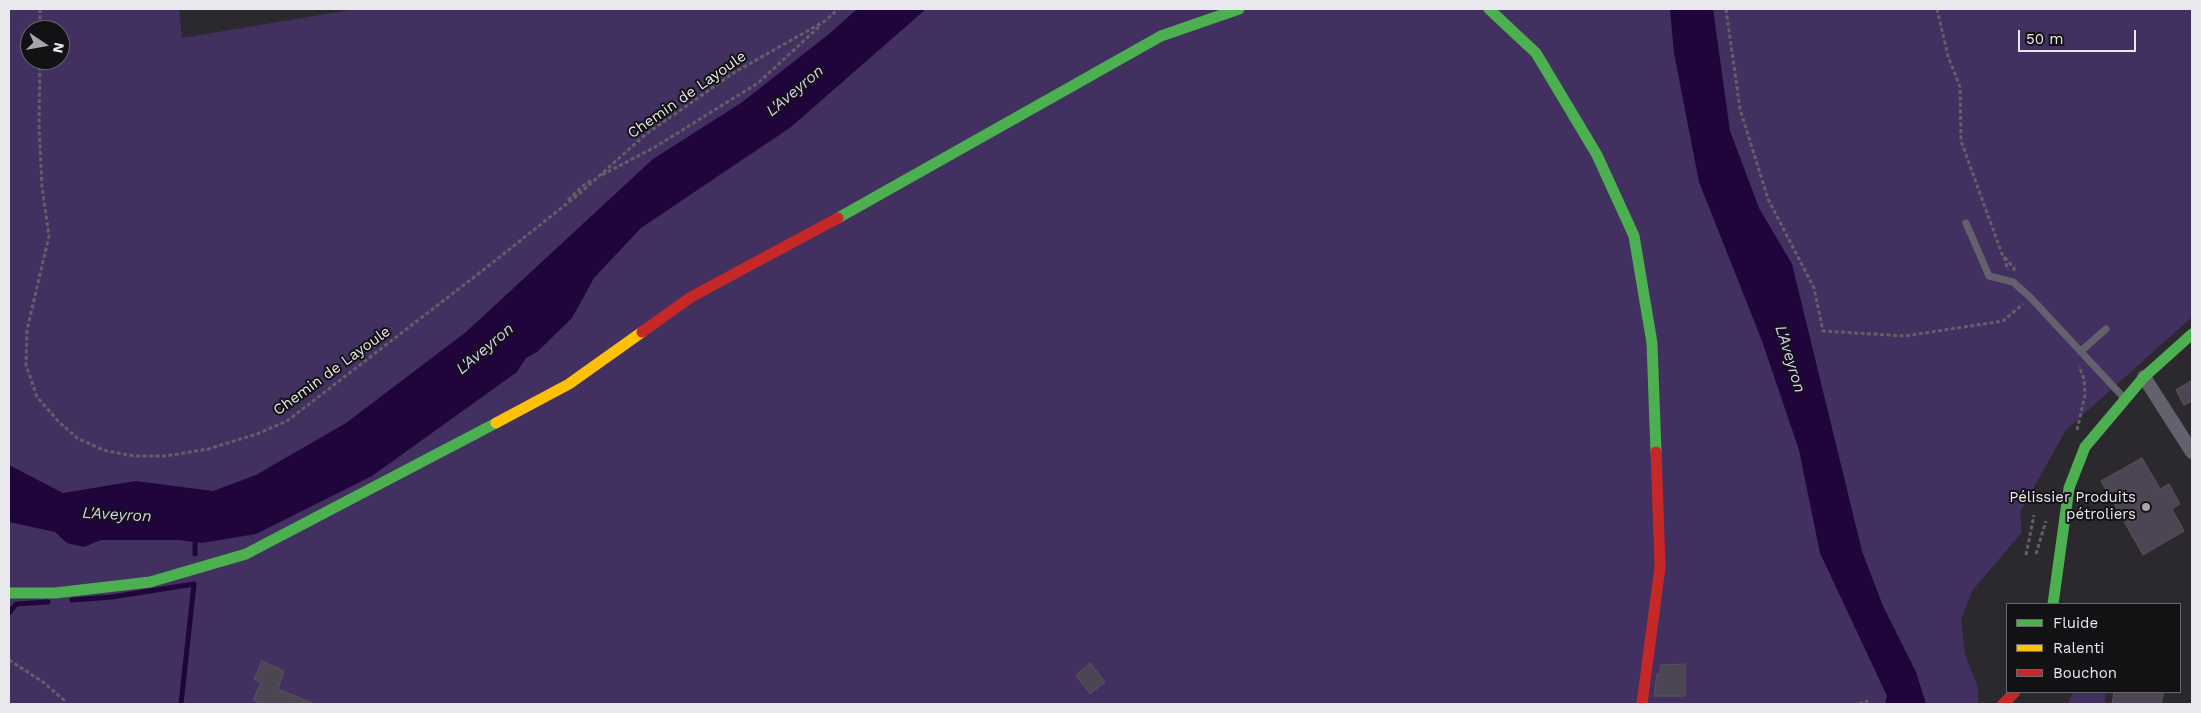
<!DOCTYPE html>
<html>
<head>
<meta charset="utf-8">
<style>
  body { margin:0 }
  #map { position:relative; width:2201px; height:713px; overflow:hidden; background:#2b292d; font-family:"Work Sans",sans-serif }
  canvas { display:block }
  .frame { position:absolute; inset:0; border:10px solid #e9e8ec; pointer-events:none }
  .legend { position:absolute; left:2006px; top:603px; width:175px; height:90px; box-sizing:border-box; background:#121114; border:1px solid #68676a; margin:0; padding:6px 9px; list-style:none; font-size:15px; color:#e9e8ec }
  .legend li { display:flex; align-items:center; gap:10px; height:25px }
  .legend b { width:25px; border:1px solid #68676a }
  .north { position:absolute; left:20px; top:20px; width:50px; height:50px; box-sizing:border-box; background:#121114; border:1px solid #68676a; border-radius:50%; rotate:102deg; font-size:14px; font-weight:700; line-height:20px; text-align:center; color:#e9e8ec }
  .north::after { content:''; display:block; margin:auto; width:18px; height:22px; background:#a6a5a9; clip-path:polygon(50% 0,100% 100%,50% 72%,0 100%) }
  .scale { position:absolute; left:2018px; top:30px; width:118px; height:22px; box-sizing:border-box; border:2px solid #e9e8ec; border-top:0; padding-left:6px; font-size:15px; line-height:18px; white-space:nowrap; color:#e9e8ec; -webkit-text-stroke:4px #121114; paint-order:stroke }
</style>
</head>
<body>
<div id="map">
<canvas width="2201" height="713"></canvas>
<div class="frame"></div>
<ul class="legend">
<li><b style="height:6px;background:#4caf50"></b>Fluide</li>
<li><b style="height:6px;background:#ffc107"></b>Ralenti</li>
<li><b style="height:6px;background:#c62828"></b>Bouchon</li>
</ul>
<div class="north">N</div>
<div class="scale">50 m</div>
</div>
<script>
const ctx = document.querySelector('canvas').getContext('2d');
ctx.lineJoin = 'round';
function fill(path, color) {
  ctx.fillStyle = color;
  ctx.fill(path, 'evenodd');
}
function toPath(rows) {
  const path = new Path2D();
  for (const r of rows) {
    path.moveTo(r[0], r[1]);
    for (let i = 2; i < r.length; i += 2) path.lineTo(r[i], r[i + 1]);
  }
  return path;
}
function trace(path, color, width, dash) {
  ctx.strokeStyle = color;
  ctx.lineWidth = width;
  ctx.lineCap = dash ? 'butt' : 'round';
  ctx.setLineDash(dash || []);
  ctx.stroke(path);
}
function label(font, color, halo, rows, align = 'center') {
  ctx.font = font + ' "Work Sans",sans-serif';
  ctx.lineWidth = 4;
  ctx.setLineDash([]);
  ctx.textBaseline = 'middle';
  ctx.strokeStyle = halo;
  ctx.fillStyle = color;
  for (const [text, x, y, turn = 0] of rows) {
    ctx.save();
    ctx.translate(x, y);
    ctx.rotate((+turn || 0) * Math.PI / 180);
    ctx.textAlign = isNaN(turn) ? turn : align;
    if (halo) ctx.strokeText(text, 0, 0);
    ctx.fillText(text, 0, 0);
    ctx.restore();
  }
}
const green = toPath([
  [9,9,179,9,182,38,356,9,2192,9,2192,317,2066,430,2020,512,2022,532,1972,591,1961,620,1965,654,1978,688,1978,704,9,704],
  [30,30,60,30,60,60,30,60],
  [2073,692,2106,692,2105,704,2068,704]
]);
const water = toPath([
  [857,9,926,9,791,127,641,228,594,278,572,318,537,352,526,358,517,372,372,476,256,534,202,543,178,540,101,540,84,547,67,543,55,532,9,522,9,465,63,493,136,481,213,491,256,475,346,423,466,332,653,159,741,103,829,34],
  [1670,9,1713,9,1730,131,1759,208,1792,264,1862,551,1883,606,1916,672,1926,704,1885,704,1887,696,1820,553,1799,450,1762,341,1699,182,1674,53]
]);
const stream = toPath([
  [195,554,195,537],
  [72,600,112,597,194,584,181,704],
  [9,613,16,604,48,602]
]);
const building = toPath([
  [2192,380,2192,401,2184,405,2176,390,2192,380],
  [2142,458,2160,489,2169,484,2180,504,2172,509,2184,531,2143,555,2101,481,2142,458],
  [262,661,284,671,278,689,314,704,264,704,253,700,261,683,254,679,262,661],
  [1090,663,1105,682,1090,694,1076,675,1090,663],
  [1685,664,1685,696,1654,696,1657,674,1660,674,1661,665,1685,664],
  [2114,692,2164,692,2161,704,2112,704,2114,692]
]);
const path = toPath([
  [40,9,40,30],
  [1726,9,1740,109,1768,199,1814,288,1823,331,1905,336,2003,321,2023,304],
  [1937,9,1948,56,1960,87,1961,141,2002,254,2014,268,2014,273],
  [40,60,39,127,42,187,49,236,27,330,26,365,37,397,58,421,77,438,103,450,134,456,166,456,208,449,257,434,287,421,482,271,579,194,645,135,735,72,825,21,838,9],
  [602,175,655,147,758,83,821,25],
  [568,200,585,184,592,180],
  [2004,257,2008,270],
  [2077,430,2085,395,2084,379,2079,366],
  [2036,554,2046,521],
  [2026,555,2034,515],
  [9,660,43,682,64,700,65,704],
  [1859,704,1868,701]
]);
const lane = toPath([
  [1966,223,1989,276,2013,282,2029,296,2124,398],
  [2081,351,2106,329]
]);
const street = toPath([
  [2144,377,2192,452]
]);
const fast = toPath([
  [1489,9,1536,53,1597,155,1634,236,1652,343,1656,452],
  [838,218,1161,36,1239,9],
  [9,593,55,593,150,582,246,554,496,423],
  [2053,604,2069,488,2085,447,2144,377,2192,334]
]);
const slow = toPath([
  [496,423,569,384,642,332]
]);
const jam = toPath([
  [642,332,691,297,838,218],
  [1642,704,1660,567,1656,452],
  [2003,704,2015,692]
]);
const markers = [
  [2146,507,5,"#a6a5a9"]
];
const streetNames = [
  ["Chemin de Layoule",687,95,-35],
  ["Chemin de Layoule",332,371,-36]
];
const poiNames = [
  ["Pélissier Produits",2136,498],
  ["pétroliers",2136,515]
];
const waterNames = [
  ["L'Aveyron",795,91,-40],
  ["L'Aveyron",485,349,-40],
  ["L'Aveyron",1790,359,73],
  ["L'Aveyron",117,515,3]
];
fill(green, '#413060');
fill(water, '#20053d');
trace(stream, '#20053d', 5);
fill(building, '#4b4554');
trace(building, '#58565a', 1);
trace(path, '#625f68', 3, [4, 2.5]);
trace(lane, '#64606d', 7);
trace(street, '#64606d', 14);
trace(fast, '#4caf50', 11);
trace(slow, '#ffc107', 11);
trace(jam, '#c62828', 11);
for (const [x, y, r, color] of markers) {
  const dot = new Path2D();
  dot.arc(x, y, r, 0, 2 * Math.PI);
  ctx.fillStyle = color;
  ctx.fill(dot);
  trace(dot, '#121114', 2);
}
label('15px', '#e9e8ec', '#121114', streetNames);
label('15px', '#e9e8ec', '#121114', poiNames, 'right');
label('italic 16px', '#d7ccf3', '#121114', waterNames);
</script>
</body>
</html>
